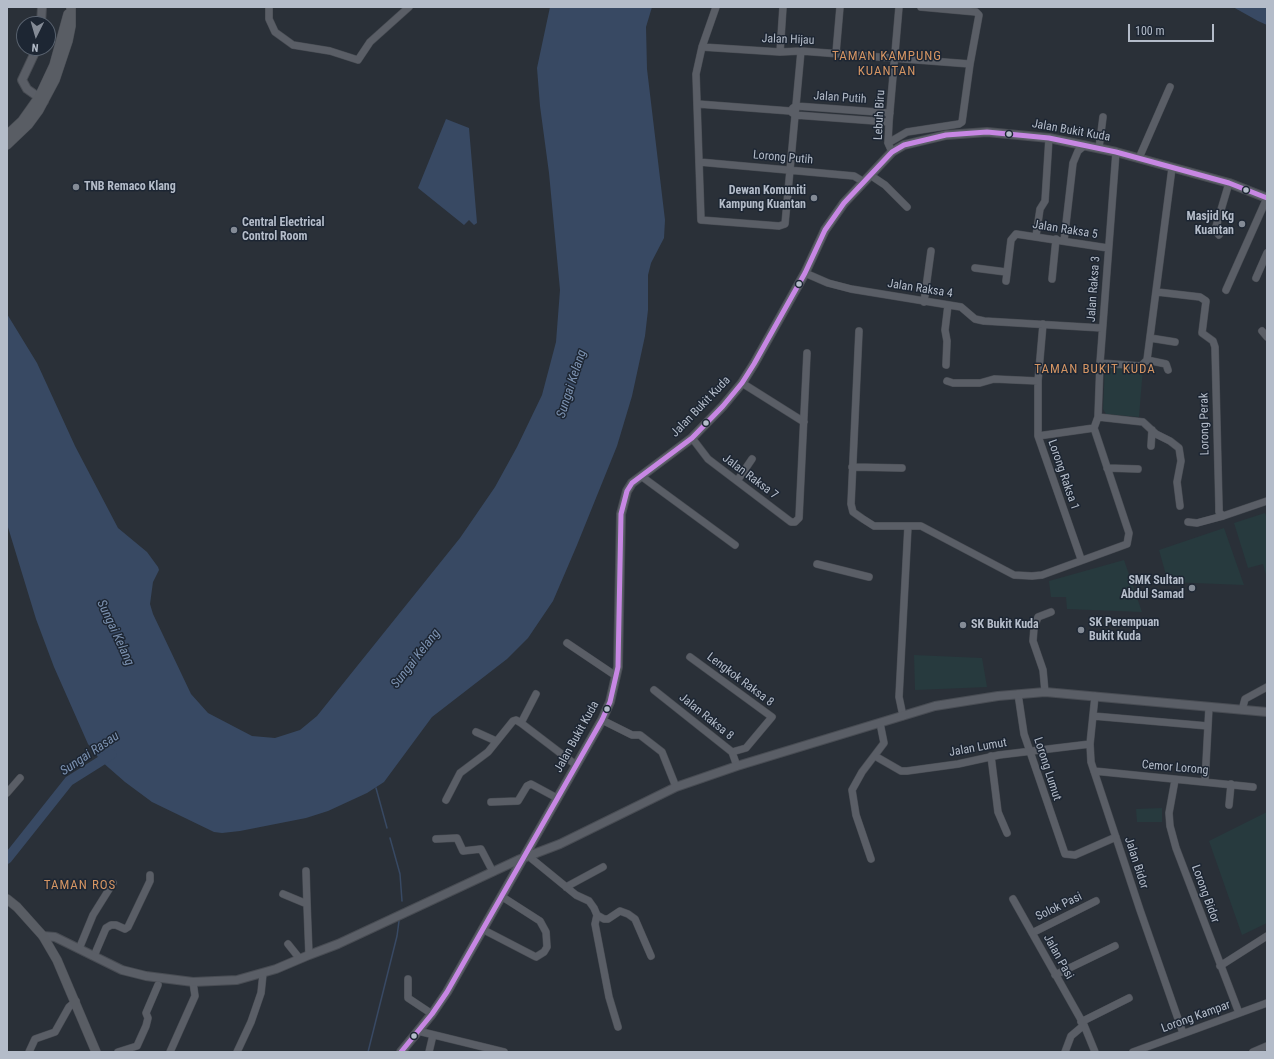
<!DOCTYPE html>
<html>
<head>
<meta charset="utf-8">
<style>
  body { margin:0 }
  #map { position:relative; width:1274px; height:1059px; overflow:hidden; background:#2a3038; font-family:"Roboto Condensed",sans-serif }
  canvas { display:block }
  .frame { position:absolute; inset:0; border:8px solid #b4bcc9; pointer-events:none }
  .north { position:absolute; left:16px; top:16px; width:40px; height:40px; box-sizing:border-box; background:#1d2633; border:1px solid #59626f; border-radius:50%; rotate:185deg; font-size:11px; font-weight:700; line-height:16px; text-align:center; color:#b4bcc9 }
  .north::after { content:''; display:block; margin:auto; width:14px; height:18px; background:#848b96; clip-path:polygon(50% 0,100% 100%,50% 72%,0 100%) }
  .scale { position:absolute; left:1128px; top:24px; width:86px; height:18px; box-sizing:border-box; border:2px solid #b4bcc9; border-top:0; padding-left:5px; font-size:12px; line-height:14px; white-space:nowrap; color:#b4bcc9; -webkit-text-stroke:3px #1d2633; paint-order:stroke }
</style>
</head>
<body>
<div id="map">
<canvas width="1274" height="1059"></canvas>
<div class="frame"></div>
<div class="north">N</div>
<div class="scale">100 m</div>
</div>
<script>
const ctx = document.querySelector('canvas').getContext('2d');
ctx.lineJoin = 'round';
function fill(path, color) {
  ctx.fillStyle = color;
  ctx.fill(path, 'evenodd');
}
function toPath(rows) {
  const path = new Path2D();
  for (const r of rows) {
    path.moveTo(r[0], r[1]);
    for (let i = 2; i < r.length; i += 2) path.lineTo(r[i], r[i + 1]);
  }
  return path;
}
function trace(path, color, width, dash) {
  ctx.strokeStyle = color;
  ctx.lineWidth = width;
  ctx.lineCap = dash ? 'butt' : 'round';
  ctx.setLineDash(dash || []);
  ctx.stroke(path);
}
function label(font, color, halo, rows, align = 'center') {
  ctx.font = font + ' "Roboto Condensed",sans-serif';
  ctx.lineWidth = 3;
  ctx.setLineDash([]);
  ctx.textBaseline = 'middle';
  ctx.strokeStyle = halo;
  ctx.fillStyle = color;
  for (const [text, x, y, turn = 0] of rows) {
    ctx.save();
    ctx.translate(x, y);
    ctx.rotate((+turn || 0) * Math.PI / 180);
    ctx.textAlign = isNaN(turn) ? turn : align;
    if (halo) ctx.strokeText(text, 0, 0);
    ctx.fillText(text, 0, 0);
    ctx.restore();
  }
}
const green = toPath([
  [1105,365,1143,368,1139,417,1106,414,1103,409],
  [1265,513,1267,519,1266,575,1263,564,1248,568,1234,523],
  [1224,528,1244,585,1168,582,1159,550],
  [1124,560,1142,612,1067,609,1066,597,1051,597,1049,581],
  [914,655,982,658,987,687,915,690],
  [1162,808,1162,822,1137,822,1136,809],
  [1267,812,1267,923,1242,935,1209,841]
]);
const water = toPath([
  [550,7,652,7,646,27,647,69,665,220,664,238,651,263,648,275,648,310,645,336,632,396,617,446,577,545,553,601,528,638,507,659,432,717,384,782,367,793,328,811,306,818,240,831,222,833,214,832,152,802,125,782,101,761,88,744,54,667,36,619,7,524,7,314,37,363,75,446,118,528,147,552,158,567,159,570,153,582,150,604,153,614,191,694,208,713,252,736,275,738,300,730,317,716,460,538,495,487,517,447,542,395,556,342,560,290,549,173,540,106,537,68],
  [1233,7,1267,7,1267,25,1258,21],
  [446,119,469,128,477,223,474,225,469,220,464,225,418,188]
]);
const stream = toPath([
  [376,788,387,828],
  [390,838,400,874,402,901],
  [368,1052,397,936,399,921]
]);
const river = toPath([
  [7,859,69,781,112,754]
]);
const minor = toPath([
  [269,7,269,19,275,32,293,45,330,51,358,60,370,42,409,7],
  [716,7,702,47,696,74,701,220,779,226,785,224,801,51],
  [702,47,780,52,801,51,970,64],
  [780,52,783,7],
  [836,53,840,7],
  [698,104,790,111,795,115,889,122],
  [793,108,796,106,890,113],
  [888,143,907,132,959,124,962,122,970,64,979,15,976,12,921,7],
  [1099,148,1103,117],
  [892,152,888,143,889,122,899,7],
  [1139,158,1170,87],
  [699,162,854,176,864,182],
  [870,175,885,185,907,207],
  [1219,235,1215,230,1229,183],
  [1036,236,1040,209,1045,201,1049,138],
  [1064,241,1073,163,1078,151,1085,145],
  [975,268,1006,272],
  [805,273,828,283,851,289,961,307,975,319,984,321,1102,328],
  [1256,278,1267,253],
  [1052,279,1056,239],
  [1006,281,1011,240,1016,234,1108,248],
  [1226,290,1267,198],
  [1157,292,1200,297,1206,301,1202,333,1213,341,1215,347,1219,507,1219,512,1223,516],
  [924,302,931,251],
  [1043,324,1038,381,1038,436,1081,559],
  [859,331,851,504,853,512,863,519,874,526,921,526,1014,575,1032,576,1042,575,1127,544,1129,533,1094,428,1038,436],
  [1262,331,1267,337],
  [1150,338,1175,342],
  [1147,360,1166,364,1168,370],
  [1100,363,1141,366,1147,360,1172,168],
  [946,365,947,341,945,330,948,305],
  [947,381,953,383,980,383,994,379,1038,381],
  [742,383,804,422],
  [1098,417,1143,422,1156,434,1170,441,1179,448,1181,461,1177,482,1180,506],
  [1094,428,1098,417,1100,363,1116,152],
  [692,438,708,459,791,522,795,522,799,518,807,353],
  [1151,446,1152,430],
  [852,467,902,468],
  [1107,468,1138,469],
  [641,476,735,545],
  [737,481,752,459],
  [1188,522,1197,523,1223,516,1267,501],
  [817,564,869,577],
  [567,643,616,676],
  [690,657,772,717,746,748,732,752],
  [654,690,732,752,737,766],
  [1045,692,1043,670,1033,641,1034,628,1038,617,1051,612],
  [1018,694,1024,734,1065,854,1075,855,1116,837],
  [1095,696,1090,744,1091,762,1140,910,1183,1033],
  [1242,710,1245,699,1267,687],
  [903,716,899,697,908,526],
  [1093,716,1208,726],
  [602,720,632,735,640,735,662,752,676,787],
  [521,723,536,694],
  [476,732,496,741],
  [875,756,901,771,907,771,958,764,999,755,1090,744],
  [991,756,998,812,1007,833],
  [1094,771,1253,787],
  [1175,780,1169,813,1170,826,1176,848,1239,1013],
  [1205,782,1209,707],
  [7,793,20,778],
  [446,800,460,773,488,752,513,721,516,720,521,723,576,765],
  [491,802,518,801,527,786,531,784,557,798],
  [1229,805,1231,784],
  [436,839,457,838,463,851,481,849,493,872],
  [532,859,576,895,589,901,594,908,597,915,595,924,609,997,618,1027],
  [871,859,856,815,852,790,862,772,884,743,880,723],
  [306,871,307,904],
  [566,887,603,867],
  [283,894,307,904,309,955],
  [1013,899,1084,1025,1095,1052],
  [597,915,604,919,608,919,620,911,628,914,635,919,651,956],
  [482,929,536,957,544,952,547,947,546,932,540,921,501,896],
  [1032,933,1096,901],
  [288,944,300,959],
  [79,949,93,915,113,883],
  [94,956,106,928,111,925,116,925,125,929,128,927,150,881,150,875],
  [1220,966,1267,936],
  [1055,975,1115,946],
  [408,979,408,998,432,1014],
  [1081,1022,1129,998],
  [418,1031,504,1052],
  [29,1052,35,1039,55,1032,69,1007,76,1001],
  [118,1052,137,1046,146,1026,148,1018,146,1013,158,985],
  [170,1052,195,996,193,982],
  [237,1052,251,1022,261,993,263,974],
  [429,1052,433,1035],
  [1065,1052,1071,1036,1084,1025],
  [1133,1052,1267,1003],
  [1253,1052,1267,1046]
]);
const tertiary = toPath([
  [41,24,42,7],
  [37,48,22,80,27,89,44,101],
  [43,936,55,937,122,970,146,976,193,982,237,980,276,969,309,955,338,944,518,860,560,844,676,787,737,766,935,706,998,696,1045,692,1267,712],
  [401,1052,432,1014,447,992,602,720,610,702,618,667,621,514,627,491,632,483,692,438,723,406,742,383,754,364,805,273,825,230,844,203,892,152,904,145,946,135,987,132,1049,138,1116,152,1229,183,1267,198]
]);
const secondary = toPath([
  [7,135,22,121,39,97,54,65,68,14],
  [7,145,28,125,39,110,55,80,68,41,71,26,71,7],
  [7,899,17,907,43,936,57,960,96,1052]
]);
const bus1 = toPath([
  [401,1052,432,1014,447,992,602,720,610,702,618,667,621,514,627,491,632,483,692,438,723,406,742,383,754,364,805,273,825,230,844,203,892,152,904,145,946,135,987,132,1049,138,1116,152,1229,183,1267,198]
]);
const markers = [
  [1009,134,3.5,"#b4bcc9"],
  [76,187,4,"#848b96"],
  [1246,190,3.5,"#b4bcc9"],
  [814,198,4,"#848b96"],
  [1242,224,4,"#848b96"],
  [234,230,4,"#848b96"],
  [799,284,3.5,"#b4bcc9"],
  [706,423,3.5,"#b4bcc9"],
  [1192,588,4,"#848b96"],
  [963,625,4,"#848b96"],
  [1081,630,4,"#848b96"],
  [607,709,3.5,"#b4bcc9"],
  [414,1036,3.5,"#b4bcc9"]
];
const streetNames = [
  ["Jalan Hijau",788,40,2],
  ["Jalan Putih",840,98,4],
  ["Lebuh Biru",880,115,-87],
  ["Jalan Bukit Kuda",1071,131,10],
  ["Lorong Putih",783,158,5],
  ["Jalan Raksa 5",1065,230,9],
  ["Jalan Raksa 4",920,289,9],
  ["Jalan Raksa 3",1094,289,-86],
  ["Jalan Bukit Kuda",701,407,-46],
  ["Lorong Perak",1205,424,-91],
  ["Lorong Raksa 1",1063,475,71],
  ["Jalan Raksa 7",750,477,37],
  ["Lengkok Raksa 8",740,680,37],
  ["Jalan Raksa 8",706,717,39],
  ["Jalan Bukit Kuda",577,737,-61],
  ["Jalan Lumut",978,748,-10],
  ["Cemor Lorong",1175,768,5],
  ["Lorong Lumut",1047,769,72],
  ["Jalan Bidor",1136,863,72],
  ["Lorong Bidor",1205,894,70],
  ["Solok Pasi",1059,907,-26],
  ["Jalan Pasi",1058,957,61],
  ["Lorong Kampar",1196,1017,-20]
];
const poiNames = [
  ["TNB Remaco Klang",84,187],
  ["Dewan Komuniti",806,191,"right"],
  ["Kampung Kuantan",806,205,"right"],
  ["Masjid Kg",1234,217,"right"],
  ["Kuantan",1234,231,"right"],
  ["Central Electrical",242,223],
  ["Control Room",242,237],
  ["SMK Sultan",1184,581,"right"],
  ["Abdul Samad",1184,595,"right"],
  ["SK Perempuan",1089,623],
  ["Bukit Kuda",1089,637],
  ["SK Bukit Kuda",971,625]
];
const neighbourhoodNames = [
  ["TAMAN KAMPUNG",887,57],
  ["KUANTAN",887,72],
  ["TAMAN BUKIT KUDA",1095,370],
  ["TAMAN ROS",80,886]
];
const waterNames = [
  ["Sungai Kelang",572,384,-72],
  ["Sungai Kelang",115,633,65],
  ["Sungai Kelang",416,659,-52],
  ["Sungai Rasau",90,754,-34]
];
fill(green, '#273a3e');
fill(water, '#384963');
trace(stream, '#384963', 1.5);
trace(river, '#384963', 10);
trace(minor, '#484c53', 8);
trace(tertiary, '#484c53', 10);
trace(secondary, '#484c53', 10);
trace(minor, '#5a5e66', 7);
trace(tertiary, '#5a5e66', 8);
trace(secondary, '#595d64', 9);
trace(bus1, '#c787e3', 5);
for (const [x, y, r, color] of markers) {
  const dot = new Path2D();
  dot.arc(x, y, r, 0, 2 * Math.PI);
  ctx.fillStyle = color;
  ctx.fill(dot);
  trace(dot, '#1d2633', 1.5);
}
label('12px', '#b4bcc9', '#1d2633', streetNames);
label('bold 12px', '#b4bcc9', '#1d2633', poiNames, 'left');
ctx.letterSpacing = '1px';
label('13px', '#d59563', '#1d2633', neighbourhoodNames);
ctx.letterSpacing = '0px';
label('italic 13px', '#7c92b1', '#1d2633', waterNames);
</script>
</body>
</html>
